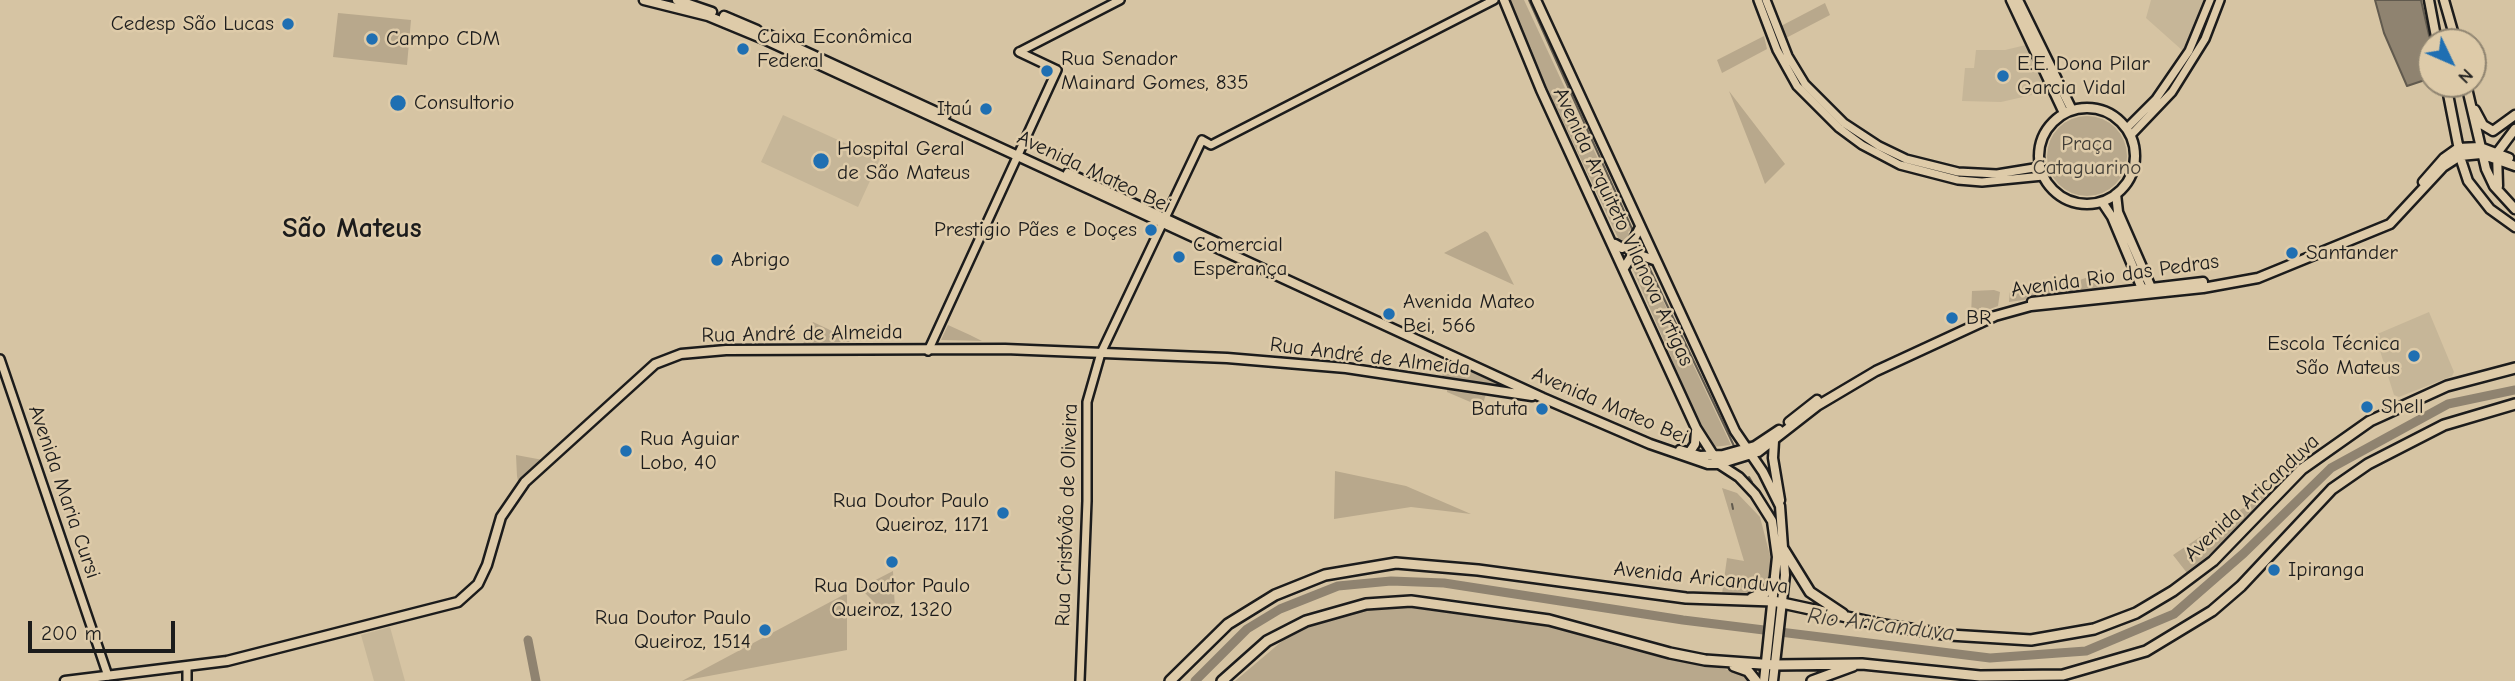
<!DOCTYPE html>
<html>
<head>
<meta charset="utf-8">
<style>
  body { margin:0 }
  #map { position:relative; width:2515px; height:681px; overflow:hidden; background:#d6c4a3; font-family:"Comic Neue",sans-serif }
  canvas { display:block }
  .north { position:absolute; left:2417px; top:28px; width:70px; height:70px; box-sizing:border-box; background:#decba9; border:2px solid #908571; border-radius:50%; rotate:134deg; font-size:19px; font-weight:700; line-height:28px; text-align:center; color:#1c1c1c }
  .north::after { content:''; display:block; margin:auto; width:24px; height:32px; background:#1f6fb2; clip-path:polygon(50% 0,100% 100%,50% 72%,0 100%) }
  .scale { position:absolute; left:28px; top:621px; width:147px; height:32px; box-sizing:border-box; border:4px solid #1c1c1c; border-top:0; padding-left:9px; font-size:21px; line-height:24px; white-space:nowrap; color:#1c1c1c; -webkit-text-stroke:5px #decba9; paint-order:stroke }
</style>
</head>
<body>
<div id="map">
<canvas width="2515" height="681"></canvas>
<div class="north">N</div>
<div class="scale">200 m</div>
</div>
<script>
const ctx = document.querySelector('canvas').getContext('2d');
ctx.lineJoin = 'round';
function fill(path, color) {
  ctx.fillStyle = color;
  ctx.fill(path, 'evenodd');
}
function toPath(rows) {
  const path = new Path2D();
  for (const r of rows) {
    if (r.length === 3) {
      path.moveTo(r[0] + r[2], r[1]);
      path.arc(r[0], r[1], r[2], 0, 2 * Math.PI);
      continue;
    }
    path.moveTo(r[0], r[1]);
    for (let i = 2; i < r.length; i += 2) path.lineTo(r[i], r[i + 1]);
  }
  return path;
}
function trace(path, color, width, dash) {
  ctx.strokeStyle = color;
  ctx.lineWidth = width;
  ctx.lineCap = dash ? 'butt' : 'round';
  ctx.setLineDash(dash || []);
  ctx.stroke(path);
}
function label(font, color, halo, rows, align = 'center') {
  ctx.font = font + ' "Comic Neue",sans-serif';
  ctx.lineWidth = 5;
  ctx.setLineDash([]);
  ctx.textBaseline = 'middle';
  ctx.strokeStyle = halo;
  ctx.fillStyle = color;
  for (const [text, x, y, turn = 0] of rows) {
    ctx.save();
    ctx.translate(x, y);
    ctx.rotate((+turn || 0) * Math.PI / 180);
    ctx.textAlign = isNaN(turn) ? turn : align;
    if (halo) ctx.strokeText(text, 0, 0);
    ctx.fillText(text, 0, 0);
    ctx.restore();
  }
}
const built = toPath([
  [2151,0,2206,0,2183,51,2146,18],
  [2026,45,2045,83,2045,92,2001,102,1962,101,1965,68,1974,68,1976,50,2005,50],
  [783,115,880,159,858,207,761,162],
  [2429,312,2454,372,2452,376,2399,397,2394,395,2375,335],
  [390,627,405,681,374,681,361,635]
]);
const green = toPath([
  [1510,0,1524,0,1631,230,1628,232,1632,243,1627,245,1620,242,1507,3],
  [1825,3,1830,15,1786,38,1781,26],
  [338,13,411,20,407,65,333,57],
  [1764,36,1767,49,1722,73,1717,60],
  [1729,91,1785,164,1765,184,1757,162],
  [2087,156,40],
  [1485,231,1488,233,1514,285,1444,253],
  [1642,256,1731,445,1713,447,1700,424,1631,265,1632,260],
  [2097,274,2102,274,2104,287,2101,289,2009,302,2010,290,2077,281],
  [1994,290,2000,292,1998,306,1971,316,1972,291],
  [813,322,828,329,851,342,803,344],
  [948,325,970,335,982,341,941,340],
  [1446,360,1500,383,1499,385,1442,377],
  [1447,388,1486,394,1482,407,1447,392],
  [516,455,543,460,519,486,517,476],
  [1335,471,1406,486,1471,514,1411,507,1334,519],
  [1722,488,1737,493,1760,517,1772,563,1771,583,1759,594,1722,594,1727,558,1744,561],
  [2273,488,2216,549,2187,573,2173,555],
  [893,571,895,610,887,615,860,588],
  [847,593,847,650,682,681],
  [1398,606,1554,627,1620,647,1739,672,1749,681,1235,681,1294,631,1351,612]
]);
const water = toPath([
  [2375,0,2421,0,2431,44,2431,78,2407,86,2384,33,2375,0]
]);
const stream = toPath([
  [1529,0,1633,231],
  [1647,263,1734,446],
  [1749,477,1752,482],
  [1732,504,1733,509]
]);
const river = toPath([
  [528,640,536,681],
  [1195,681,1247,629,1280,609,1338,586,1391,581,1444,583,1683,620,1990,658,2086,651,2174,614,2244,553,2331,468,2448,404,2515,390]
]);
const tertiary = toPath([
  [1758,0,1777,50,1797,86,1839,128,1862,145,1900,165,1958,180,1982,182,2043,176],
  [1766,0,1788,56,1805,84,1844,123,1879,146,1906,159,1958,172,1997,174,2040,167],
  [1019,52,1120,0],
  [2127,128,2156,99,2189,51,2210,0],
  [2131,135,2172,92,2205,39,2220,0],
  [928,351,1057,70,1019,52],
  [0,359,108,676],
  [187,681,187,667],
  [1080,681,1087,501,1087,402,1101,353,1202,140,1211,145,1494,0]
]);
const secondary = toPath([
  [644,0,708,16,766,40,1543,398,1650,444,1708,464,1719,464,1758,452,1817,406,1876,371,1995,316,2031,306,2203,288,2258,278,2390,224,2443,167,2460,156,2481,154,2515,166],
  [677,0,712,12],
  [1504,0,1541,90,1696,428,1719,464,1739,477,1755,494,1772,521,1777,557,1764,681],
  [1536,0,1735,431,1763,472,1780,506,1785,575,1773,681],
  [2011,0,2064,113],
  [2018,0,2072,110],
  [2429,0,2437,42],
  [2444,0,2456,42],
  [724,16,757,30],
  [769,35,945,116],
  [2446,84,2461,160,2468,181,2490,209,2515,227],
  [2466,84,2486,169,2494,186,2515,209],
  [2087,156,48],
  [2475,110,2483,125,2493,131,2515,115],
  [1068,173,1218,243],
  [2423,182,2444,158,2458,148,2480,147,2509,158],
  [2498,186,2497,153,2515,129],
  [2116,194,2118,212,2153,292],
  [2102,202,2112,217,2143,291],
  [1615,244,1622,248,1631,245,1639,229],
  [1624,268,1631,257,1637,254,1654,260],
  [2032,302,2203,282],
  [1789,422,1817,400],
  [1774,441,1773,458,1780,500],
  [1680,450,1700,456,1723,455,1755,446,1779,430],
  [1689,453,1695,444,1696,431],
  [65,681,227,661,458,602,478,584,487,565,501,517,525,482,655,364,681,354,726,350,1005,349,1227,358,1346,368,1532,396]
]);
const trunk = toPath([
  [1784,550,1810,592,1843,614],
  [1752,598,1766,592,1775,580],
  [1734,666,1748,671,1756,681],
  [1170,681,1228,624,1275,595,1325,575,1396,563,1478,570,1686,598,1773,601,1884,625,1950,635,2031,640,2094,629,2136,613,2173,591,2213,561,2302,469,2370,421,2447,386,2515,368],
  [1222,681,1267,641,1306,621,1366,604,1411,601,1549,620,1670,653,1705,660,1775,665,1862,664,1980,676,2063,675,2146,651,2212,611,2241,586,2332,489,2368,464,2444,425,2515,404],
  [1812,681,1853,666]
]);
const markers = [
  [288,24,7,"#1f6fb2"],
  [372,39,7,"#1f6fb2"],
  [743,49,7,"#1f6fb2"],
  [1047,71,7,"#1f6fb2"],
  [2003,76,7,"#1f6fb2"],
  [398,103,9,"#1f6fb2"],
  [986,109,7,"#1f6fb2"],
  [821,161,9,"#1f6fb2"],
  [1151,230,7,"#1f6fb2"],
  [2292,253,7,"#1f6fb2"],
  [1179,257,7,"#1f6fb2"],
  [717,260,7,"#1f6fb2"],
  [1389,314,7,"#1f6fb2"],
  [1952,318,7,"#1f6fb2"],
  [2414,356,7,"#1f6fb2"],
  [2367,407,7,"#1f6fb2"],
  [1542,409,7,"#1f6fb2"],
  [626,451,7,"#1f6fb2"],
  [1003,513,7,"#1f6fb2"],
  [892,562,7,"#1f6fb2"],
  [2274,570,7,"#1f6fb2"],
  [765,630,7,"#1f6fb2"]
];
const poiNames = [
  ["Cedesp São Lucas",274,24,"right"],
  ["Caixa Econômica",757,37],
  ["Federal",757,61],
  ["Campo CDM",386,39],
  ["Rua Senador",1061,59],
  ["Mainard Gomes, 835",1061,83],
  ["E.E. Dona Pilar",2017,64],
  ["Garcia Vidal",2017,88],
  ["Consultorio",414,103],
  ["Itaú",972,109,"right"],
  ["Hospital Geral",837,149],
  ["de São Mateus",837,173],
  ["Prestigio Pães e Doçes",1137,230,"right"],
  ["Comercial",1193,245],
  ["Esperança",1193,269],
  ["Santander",2306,253],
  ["Abrigo",731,260],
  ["Avenida Mateo",1403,302],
  ["Bei, 566",1403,326],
  ["BR",1966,318],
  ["Escola Técnica",2400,344,"right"],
  ["São Mateus",2400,368,"right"],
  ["Shell",2381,407],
  ["Batuta",1528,409,"right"],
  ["Rua Aguiar",640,439],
  ["Lobo, 40",640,463],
  ["Rua Doutor Paulo",989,501,"right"],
  ["Queiroz, 1171",989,525,"right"],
  ["Ipiranga",2288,570],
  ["Rua Doutor Paulo",892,586,"center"],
  ["Queiroz, 1320",892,610,"center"],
  ["Rua Doutor Paulo",751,618,"right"],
  ["Queiroz, 1514",751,642,"right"]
];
const parkNames = [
  ["Praça",2087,144],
  ["Cataguarino",2087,168]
];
const streetNames = [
  ["Avenida Mateo Bei",1094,172,25],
  ["Avenida Arquiteto Vilanova Artigas",1623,227,65],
  ["Avenida Rio das Pedras",2115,276,-8],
  ["Rua André de Almeida",802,334,-1],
  ["Rua André de Almeida",1370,357,7],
  ["Avenida Mateo Bei",1610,406,23],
  ["Avenida Maria Cursi",64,492,71],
  ["Avenida Aricanduva",2252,498,-43],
  ["Rua Cristóvão de Oliveira",1067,515,-88],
  ["Avenida Aricanduva",1701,578,6]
];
const waterNames = [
  ["Rio Aricanduva",1881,625,7]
];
const districtNames = [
  ["São Mateus",352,229]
];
fill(built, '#c6b698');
fill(green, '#b8a88c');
fill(water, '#8f8370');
trace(water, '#615a4e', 2);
trace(stream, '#615a4e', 2);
trace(river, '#8f8370', 9);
trace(tertiary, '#1c1c1c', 12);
trace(secondary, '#1c1c1c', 13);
trace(trunk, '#1c1c1c', 14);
trace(tertiary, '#decba9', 7);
trace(secondary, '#decba9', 8);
trace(trunk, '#decba9', 9);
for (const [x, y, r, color] of markers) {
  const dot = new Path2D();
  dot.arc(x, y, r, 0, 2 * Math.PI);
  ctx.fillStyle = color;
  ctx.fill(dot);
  trace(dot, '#decba9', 2.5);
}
label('21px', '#1c1c1c', '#decba9', poiNames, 'left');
label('21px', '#433f38', '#decba9', parkNames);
label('21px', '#1c1c1c', '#decba9', streetNames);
label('italic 23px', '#3e3b35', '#decba9', waterNames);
label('bold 28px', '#1c1c1c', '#decba9', districtNames);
</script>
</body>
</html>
